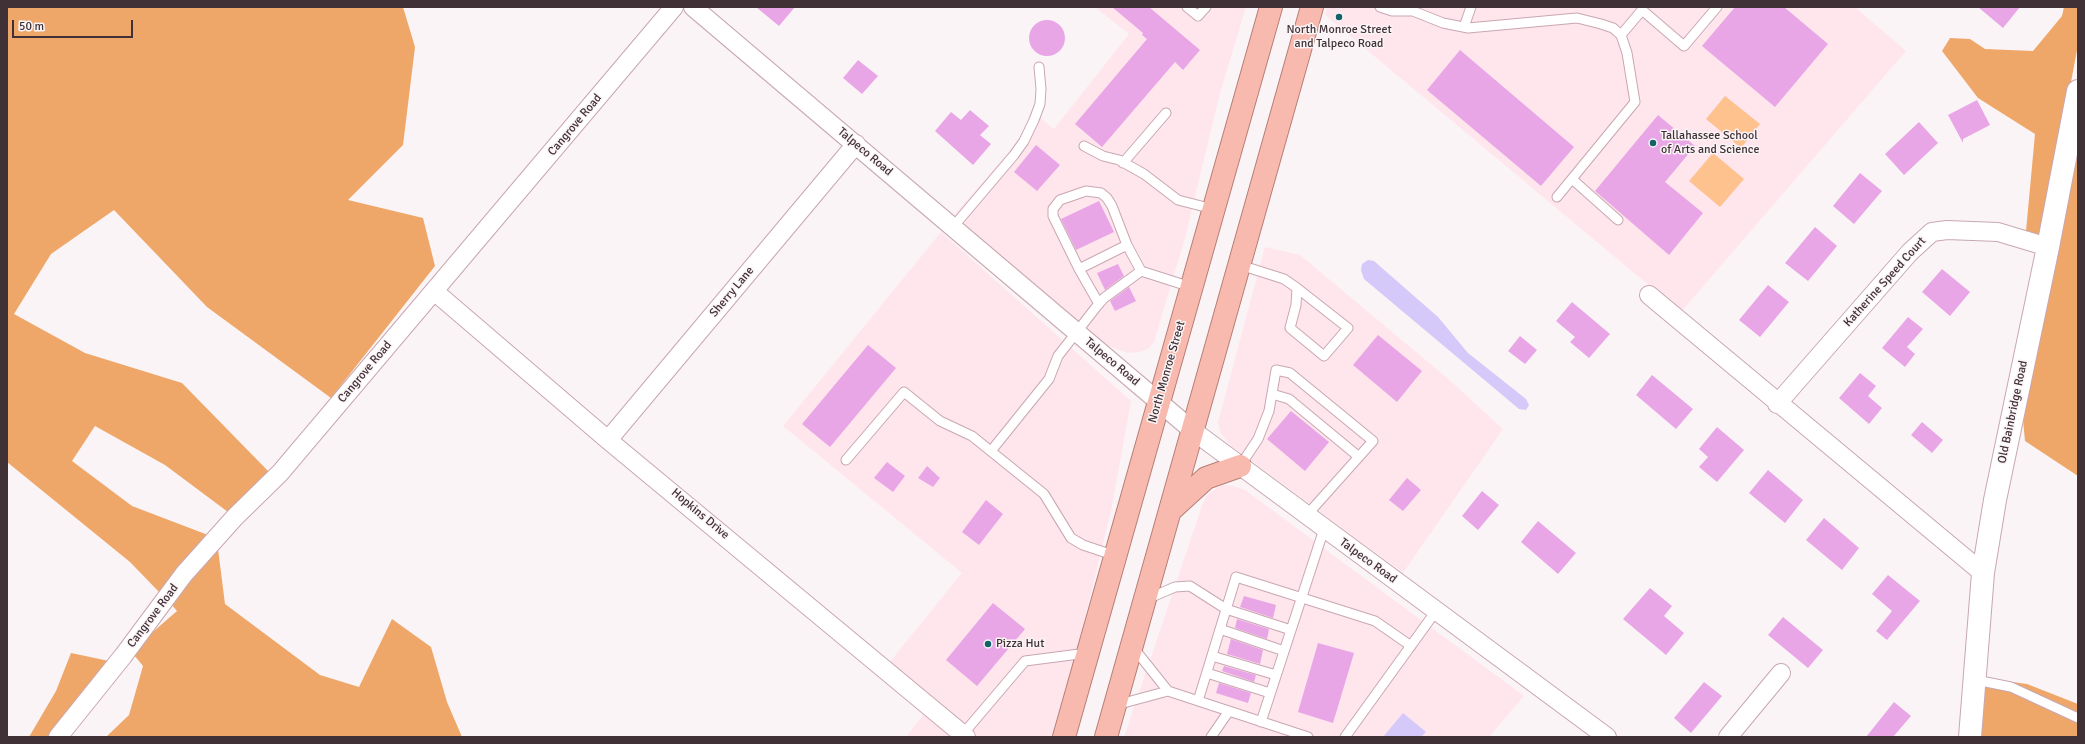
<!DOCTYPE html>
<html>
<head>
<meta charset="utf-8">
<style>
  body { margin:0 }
  #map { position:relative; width:2085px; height:744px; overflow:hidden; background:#fbf4f6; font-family:Signika,sans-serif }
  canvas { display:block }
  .frame { position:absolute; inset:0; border:8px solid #3f3135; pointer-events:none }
  .scale { position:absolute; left:12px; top:20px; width:121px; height:18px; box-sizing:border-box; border:2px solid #3f3135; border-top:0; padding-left:5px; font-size:12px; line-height:14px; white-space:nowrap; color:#3f3135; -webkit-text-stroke:3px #fbf4f6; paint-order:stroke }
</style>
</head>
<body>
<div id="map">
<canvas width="2085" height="744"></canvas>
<div class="frame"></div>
<div class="scale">50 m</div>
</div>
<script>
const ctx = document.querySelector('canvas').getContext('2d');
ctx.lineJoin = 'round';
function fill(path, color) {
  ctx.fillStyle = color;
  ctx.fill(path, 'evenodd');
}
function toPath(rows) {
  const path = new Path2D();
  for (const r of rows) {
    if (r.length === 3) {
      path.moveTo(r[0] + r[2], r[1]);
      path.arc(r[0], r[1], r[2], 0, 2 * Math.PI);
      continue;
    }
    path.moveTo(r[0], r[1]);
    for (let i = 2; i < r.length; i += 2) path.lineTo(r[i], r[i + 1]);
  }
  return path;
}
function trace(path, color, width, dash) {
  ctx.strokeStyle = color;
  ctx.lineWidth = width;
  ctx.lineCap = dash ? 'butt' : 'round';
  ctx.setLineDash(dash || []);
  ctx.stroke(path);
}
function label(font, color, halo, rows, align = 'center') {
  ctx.font = font + ' Signika,sans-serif';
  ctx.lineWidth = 3;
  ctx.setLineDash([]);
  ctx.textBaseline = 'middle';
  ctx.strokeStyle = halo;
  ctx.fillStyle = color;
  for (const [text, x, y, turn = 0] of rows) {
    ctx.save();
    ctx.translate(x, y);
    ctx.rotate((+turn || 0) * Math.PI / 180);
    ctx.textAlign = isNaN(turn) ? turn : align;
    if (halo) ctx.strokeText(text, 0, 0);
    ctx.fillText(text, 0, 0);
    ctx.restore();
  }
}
const built = toPath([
  [1095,7,1246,7,1220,93,1185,238,1154,342,1148,349,1139,352,1127,353,1102,343,954,215,1039,117,1054,129,1129,34],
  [1327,7,1855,7,1906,51,1681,312,1325,15],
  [941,232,1131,401,1111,511,1080,638,1051,737,976,737,888,664,962,573,783,426],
  [1265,247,1300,255,1446,377,1503,429,1403,573,1229,444,1220,432,1218,422],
  [1224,485,1233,486,1245,490,1524,696,1489,737,1124,737,1203,503,1207,495,1217,488],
  [925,713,954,737,906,737]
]);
const green = toPath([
  [1725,96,1760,124,1741,148,1706,119],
  [1713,153,1744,179,1720,207,1689,181]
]);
const forest = toPath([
  [7,7,403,7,415,47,403,145,348,200,423,218,435,266,331,398,207,307,114,210,51,254,14,314,85,353,182,383,269,472,228,512,165,465,95,426,72,461,132,506,208,535,160,593,130,562,7,462],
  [2064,7,2078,7,2078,45,2042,236,2026,231,2035,134,1978,98,1942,51,1950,38,1970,39,1985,49,2033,51,2062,16],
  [2078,136,2078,476,2025,441,2022,409],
  [218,549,225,604,320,675,359,687,392,619,431,647,447,702,462,737,106,737,129,715,143,666,134,655,147,637,177,611,171,604],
  [71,653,109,661,47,737,29,737,56,691],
  [1984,678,2027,684,2078,704,2078,737,1978,737]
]);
const water = toPath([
  [1368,260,1374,261,1438,317,1468,353,1526,399,1529,405,1526,410,1519,409,1364,279,1361,270,1362,264],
  [1403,713,1426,732,1421,737,1383,737]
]);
const building = toPath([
  [756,7,795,7,779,26],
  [1112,7,1149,7,1200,50,1183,70,1175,62,1102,147,1075,124,1147,39,1142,35,1143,33],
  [1735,7,1784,7,1828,44,1775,107,1702,46],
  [1978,7,2020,7,2003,28],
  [1047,38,18],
  [1460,50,1574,147,1541,186,1427,90],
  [858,60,878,76,862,94,843,78],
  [1977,100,1990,125,1963,139,1963,143,1948,115],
  [970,110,989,126,980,135,991,144,973,165,935,131,951,112,961,120],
  [1658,115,1695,146,1665,182,1703,213,1669,255,1595,191],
  [1919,122,1938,143,1904,175,1885,154],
  [1036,145,1060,165,1037,191,1014,172],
  [1860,173,1882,191,1854,224,1833,206],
  [1099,201,1114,232,1076,250,1061,219],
  [1815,227,1837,246,1808,281,1785,263],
  [1118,264,1124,276,1105,290,1097,273],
  [1942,269,1970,292,1950,316,1922,292],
  [1768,285,1789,302,1760,337,1739,320],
  [1129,287,1136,301,1115,311,1110,301],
  [1572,302,1610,334,1589,358,1570,342,1575,337,1556,321],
  [1908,317,1923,329,1907,347,1915,354,1905,367,1882,348],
  [1378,335,1422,371,1397,402,1353,365],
  [1520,336,1537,350,1525,364,1508,351],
  [868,345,896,368,830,447,802,424],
  [1860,373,1876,386,1868,396,1882,408,1869,424,1839,398],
  [1652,375,1693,409,1676,429,1636,395],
  [1291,411,1329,442,1305,471,1267,439],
  [1922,422,1943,440,1932,453,1911,435],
  [1717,427,1744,450,1717,482,1699,467,1708,457,1699,449],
  [887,462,905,476,893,492,874,478],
  [927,466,940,478,933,487,918,478],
  [1768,470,1803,500,1785,523,1749,493],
  [1407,478,1421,490,1403,511,1389,500],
  [1482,491,1499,505,1478,530,1462,516],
  [986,500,1003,514,979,545,962,532],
  [1824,518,1859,548,1842,570,1806,540],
  [1538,521,1576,553,1558,574,1521,542],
  [1888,575,1920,601,1887,640,1876,631,1892,611,1872,594],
  [1650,588,1672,606,1664,616,1684,633,1666,655,1623,619],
  [1244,596,1276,605,1273,618,1240,607],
  [993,603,1025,629,977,686,946,660],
  [1783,617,1823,650,1808,668,1768,635],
  [1237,619,1269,629,1267,639,1235,628],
  [1231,639,1263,650,1260,664,1227,654],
  [1318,643,1354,653,1333,723,1298,712],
  [1224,666,1256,675,1254,682,1222,671],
  [1704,682,1722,696,1691,733,1674,718],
  [1219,683,1251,693,1248,703,1216,693],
  [1894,702,1911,716,1893,737,1866,737]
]);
const service = toPath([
  [1187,7,1198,16,1206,7],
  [1380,7,1392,11,1413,11],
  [1409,7,1413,11,1443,23,1468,28,1577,18,1601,24,1613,28,1621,35,1627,53,1635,102,1557,197],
  [1464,27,1471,7],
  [1621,35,1642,10,1684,46,1717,7],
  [1084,146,1103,156,1119,160,1144,174,1178,200,1213,209],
  [1123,163,1166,113],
  [1572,179,1618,220],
  [953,227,1014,155,1024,141,1034,120,1040,104,1041,89,1039,67],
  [1240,265,1284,279,1297,288,1348,328,1324,356,1290,328,1296,305,1297,288],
  [1079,269,1053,216,1053,209,1060,200,1086,191,1101,193,1107,198,1112,206,1127,245],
  [1099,304,1079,269,1127,245,1141,271,1191,287],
  [1272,394,1289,399,1359,457],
  [991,451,1049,379,1058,356,1097,306,1104,298,1141,271],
  [846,460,904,392,940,421,972,436,1044,494,1071,538,1083,545,1116,556],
  [1240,466,1258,439,1269,411,1276,370,1290,373,1373,441,1306,516],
  [1147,599,1175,587,1190,586,1226,609,1291,630],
  [1220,629,1284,651],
  [1133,647,1168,691,1308,737],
  [1212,656,1276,675],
  [1207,673,1270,693],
  [1976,680,2011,687,2078,718],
  [1198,701,1236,577,1375,621,1411,646],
  [1116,705,1168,691],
  [1261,722,1324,529],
  [963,734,1025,661,1087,653],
  [1211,737,1229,711],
  [1345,737,1436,611]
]);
const minor = toPath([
  [693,7,1192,430,1607,737],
  [434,291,608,440,966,737],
  [1649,295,1983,573],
  [1777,404,1910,252,1932,232,1947,230,1998,232,2048,247],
  [608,440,856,144],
  [58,737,123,656,184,574,235,517,280,473,674,7],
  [1728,737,1781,673]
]);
const secondary = toPath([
  [1970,737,1983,573,1995,500,2048,247,2078,91]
]);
const trunk = toPath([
  [1171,510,1206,478,1240,466],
  [1064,737,1271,7],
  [1106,737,1312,7]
]);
const markers = [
  [1339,17,4,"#126268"],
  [1653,143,4,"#126268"],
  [988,644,4,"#126268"]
];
const poiNames = [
  ["North Monroe Street",1339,30,"center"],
  ["and Talpeco Road",1339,44,"center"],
  ["Tallahassee School",1661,136],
  ["of Arts and Science",1661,150],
  ["Pizza Hut",996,644]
];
const streetNames = [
  ["Cangrove Road",575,125,-50],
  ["Talpeco Road",865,152,40],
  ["Katherine Speed Court",1885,282,-48],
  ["Sherry Lane",732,292,-50],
  ["Talpeco Road",1112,362,40],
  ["Cangrove Road",365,372,-50],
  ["North Monroe Street",1167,372,-74],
  ["Old Bainbridge Road",2013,412,-78],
  ["Hopkins Drive",700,514,40],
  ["Talpeco Road",1368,561,36],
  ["Cangrove Road",153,616,-53]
];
fill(built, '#ffe5ec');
fill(green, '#fec28f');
fill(forest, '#eea769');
fill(water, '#d5c9fa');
fill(building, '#e9a6e7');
trace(service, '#c9a7b1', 11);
trace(minor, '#c9a7b1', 20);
trace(secondary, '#c9a7b1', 24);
trace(trunk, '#b77e77', 24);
trace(service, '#fff', 9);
trace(minor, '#fff', 18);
trace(secondary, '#fff', 22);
trace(trunk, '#f8baaf', 22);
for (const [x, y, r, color] of markers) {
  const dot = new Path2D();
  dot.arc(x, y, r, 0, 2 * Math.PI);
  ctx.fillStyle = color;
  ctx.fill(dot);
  trace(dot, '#fbf4f6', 1.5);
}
label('12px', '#3f3135', '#fbf4f6', poiNames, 'left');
label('12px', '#3f3135', '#fbf4f6', streetNames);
</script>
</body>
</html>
